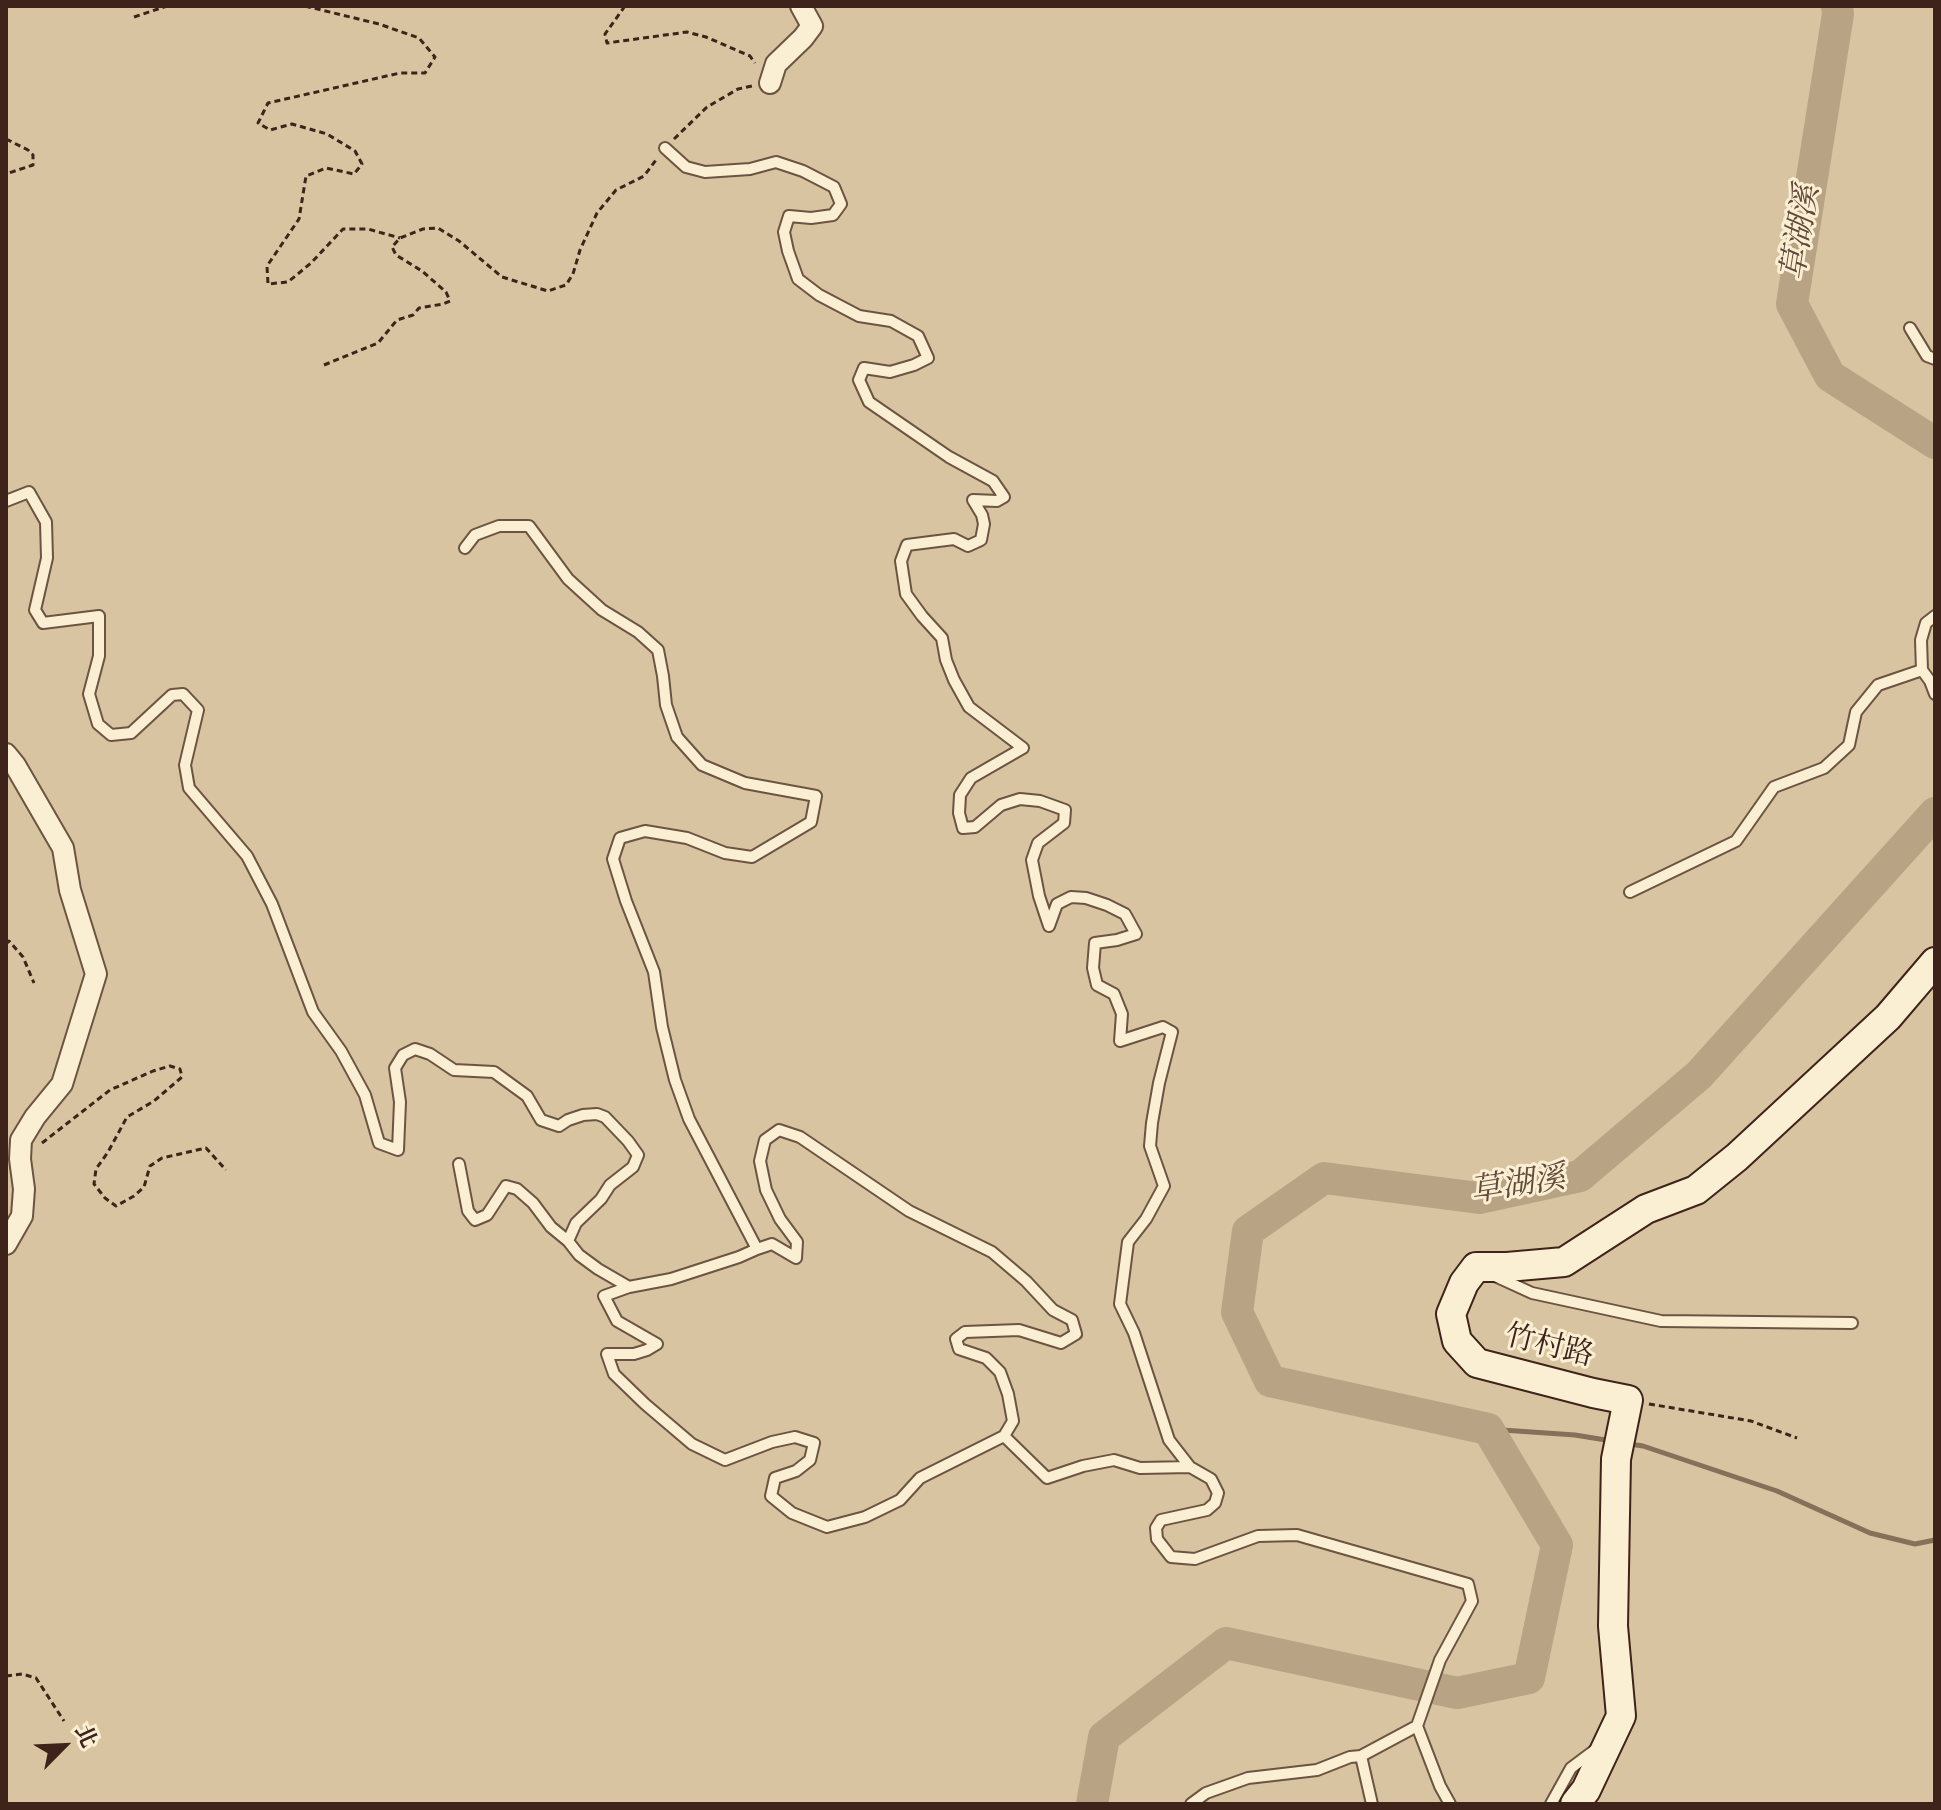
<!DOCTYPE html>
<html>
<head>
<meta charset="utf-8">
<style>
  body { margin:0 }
  #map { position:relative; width:1941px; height:1810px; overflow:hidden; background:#f7e5bb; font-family:"IM FELL French Canon","Noto Serif TC",serif }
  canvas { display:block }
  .frame { position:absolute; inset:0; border:8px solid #3e231a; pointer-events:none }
  .north { position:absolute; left:24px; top:1706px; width:80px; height:80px; -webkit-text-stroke:6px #faeed3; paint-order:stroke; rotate:66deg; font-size:22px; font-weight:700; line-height:32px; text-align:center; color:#3e231a }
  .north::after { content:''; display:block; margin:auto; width:28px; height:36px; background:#3e231a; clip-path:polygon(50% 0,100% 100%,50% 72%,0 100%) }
</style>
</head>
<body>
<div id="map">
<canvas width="1941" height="1810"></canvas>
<div class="frame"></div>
<div class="north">北</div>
</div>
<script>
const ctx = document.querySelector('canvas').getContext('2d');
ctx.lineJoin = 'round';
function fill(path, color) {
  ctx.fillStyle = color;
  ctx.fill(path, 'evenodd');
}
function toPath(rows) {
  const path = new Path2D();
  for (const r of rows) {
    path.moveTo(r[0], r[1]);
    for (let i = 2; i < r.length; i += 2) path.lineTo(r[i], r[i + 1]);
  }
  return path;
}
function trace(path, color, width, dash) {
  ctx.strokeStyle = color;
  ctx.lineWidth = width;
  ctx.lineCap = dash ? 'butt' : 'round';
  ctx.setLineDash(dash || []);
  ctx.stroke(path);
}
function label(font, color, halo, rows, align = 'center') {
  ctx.font = font + ' "IM FELL French Canon","Noto Serif TC",serif';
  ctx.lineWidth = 6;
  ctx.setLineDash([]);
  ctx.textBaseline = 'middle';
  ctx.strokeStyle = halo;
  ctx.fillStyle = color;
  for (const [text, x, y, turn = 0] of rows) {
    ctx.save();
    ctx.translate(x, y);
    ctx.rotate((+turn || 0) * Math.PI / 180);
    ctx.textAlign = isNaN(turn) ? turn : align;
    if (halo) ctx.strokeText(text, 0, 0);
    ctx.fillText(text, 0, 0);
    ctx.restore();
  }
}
const green = toPath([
  [6,6,1935,6,1935,1804,6,1804]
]);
const stream = toPath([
  [1488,1429,1575,1435,1612,1441],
  [1630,1444,1643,1446,1777,1491,1870,1533,1915,1544,1935,1540]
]);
const river = toPath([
  [1837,6,1838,14,1792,304,1830,376,1935,443],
  [1092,1804,1104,1737,1226,1643,1457,1693,1529,1678,1557,1545,1488,1429,1270,1381,1237,1312,1248,1231,1324,1178,1479,1198,1580,1176,1699,1075,1935,813]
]);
const path = toPath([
  [305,6,379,24,419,38,435,57,425,73,400,73,268,103,258,123,270,130,292,124,327,134,355,151,362,164,354,174,326,168,306,176,299,219,267,266,268,284,288,282,311,263,343,229,368,229,400,238],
  [625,6,605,34,607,43,687,32,706,37,750,56,755,63],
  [134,17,167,6],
  [6,139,28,150,33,155,33,165,6,174],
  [674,139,707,107,738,89,752,86],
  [324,365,378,343,397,320,413,315,419,308,443,304,450,301,446,292,422,271,396,255,392,247,400,238,423,229,438,228,459,241,502,277,548,291,566,285,573,274,580,250,597,213,616,190,644,176,656,160],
  [6,944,9,941,23,957,34,983],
  [6,1014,6,1019],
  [42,1143,110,1090,153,1071,170,1066,180,1069,182,1077,154,1101,127,1117,108,1152,96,1169,94,1184,105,1198,116,1206,134,1196,144,1187,150,1166,162,1158,206,1148,226,1170],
  [1649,1404,1751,1421,1797,1438],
  [6,1676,22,1674,36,1678,64,1721]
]);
const lane = toPath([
  [665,148,686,167,705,172,750,169,776,162,803,171,834,187,841,204,833,215,811,218,789,216,784,232,788,251,798,279,819,295,859,316,891,321,918,336,928,358,914,365,890,372,864,368,859,380,869,402,949,457,993,481,1004,497,997,501,973,500,982,515,984,524,981,540,968,546,954,539,907,545,901,561,906,594,922,616,942,638,946,660,954,680,969,707,1023,748,971,778,960,795,959,813,963,828,975,827,1001,805,1020,799,1040,801,1065,810,1064,823,1038,843,1032,860,1039,896,1049,926,1057,904,1071,897,1086,898,1107,905,1125,914,1136,934,1117,940,1095,943,1093,968,1097,985,1114,994,1122,1014,1120,1041,1163,1027,1172,1032,1159,1083,1152,1123,1150,1146,1164,1186,1146,1219,1128,1242,1120,1304,1134,1333,1169,1440,1190,1467],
  [1910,328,1927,356,1935,359],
  [6,501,29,492,46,522,47,558,35,610,43,623,99,616,99,656,89,694,98,724,111,735,131,733,172,695,183,694,198,710,185,765,189,788,247,856,272,904,313,1012,341,1051,365,1095,379,1143,398,1150,400,1102,395,1068,403,1055,415,1049,430,1054,454,1070,494,1072,527,1096,541,1120,559,1126,568,1120,583,1115,597,1114,605,1117,628,1141,638,1155,633,1167,610,1185,601,1199,576,1223,568,1241],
  [465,548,475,535,499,526,529,526,568,579,602,610,638,632,658,650,663,676,666,705,677,737,702,765,745,783,816,796,811,822,752,857,725,853,687,838,645,831,620,838,613,859,626,901,654,972,662,1027,675,1080,689,1119,757,1249,739,1257,671,1279,629,1287,604,1296,617,1321,657,1344,647,1350,634,1354,607,1354,614,1374,645,1404,692,1444,725,1460,772,1442,795,1437,814,1443,810,1460,796,1471,775,1478,771,1496,792,1513,827,1527,865,1517,900,1500,920,1478,1004,1436,1047,1478,1083,1466,1114,1460,1140,1468,1190,1467,1211,1479,1218,1493,1215,1503,1207,1510,1161,1520,1156,1528,1157,1539,1171,1557,1195,1559,1258,1536,1297,1535,1468,1584,1472,1601,1440,1660,1417,1726,1440,1786,1450,1804],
  [1922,670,1921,640,1926,623,1935,616],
  [1630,892,1736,841,1774,787,1824,768,1849,745,1856,712,1878,685,1922,670,1930,681,1935,694],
  [459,1164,468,1211,475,1220,487,1215,506,1186,517,1189,533,1203,551,1227,568,1241,579,1255,598,1269,629,1287],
  [757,1249,772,1244,796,1258,797,1242,780,1219,766,1190,760,1161,765,1140,779,1130,800,1137,909,1211,992,1252,1026,1281,1053,1310,1072,1320,1076,1334,1061,1343,1019,1330,965,1332,956,1339,959,1349,986,1358,1000,1372,1008,1394,1013,1421,1004,1436],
  [1497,1277,1532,1293,1661,1321,1852,1323],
  [1361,1756,1372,1804],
  [1191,1804,1206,1793,1248,1778,1317,1770,1350,1757,1361,1756,1417,1726],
  [1551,1804,1571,1768,1595,1750]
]);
const street = toPath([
  [770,83,776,64,803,38,812,26,801,6],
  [6,754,15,765,63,848,70,890,96,974,62,1084,35,1117,21,1140,20,1159,24,1189,22,1216,6,1244]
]);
const secondary = toPath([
  [1575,1804,1586,1790,1621,1716,1613,1626,1616,1459,1628,1400,1593,1393,1477,1363,1457,1341,1451,1314,1464,1283,1476,1267,1507,1267,1564,1262,1646,1209,1696,1190,1737,1157,1888,1017,1935,962]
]);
const streetNames = [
  ["竹村路",1549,1347,14]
];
const waterNames = [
  ["草湖溪",1802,233,-81],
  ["草湖溪",1518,1186,-9]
];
fill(green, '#d8c4a0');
trace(stream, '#87705a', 5);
trace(river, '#b8a384', 32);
trace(lane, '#6c5442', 14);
trace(street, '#6c5442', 24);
trace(secondary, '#3e231a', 32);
trace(path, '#3e231a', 3, [6, 4]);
trace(lane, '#faeed3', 10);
trace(street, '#faeed3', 20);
trace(secondary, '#faeed3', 28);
label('30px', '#3e231a', '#faeed3', streetNames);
label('italic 32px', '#63493a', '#faeed3', waterNames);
</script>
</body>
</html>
